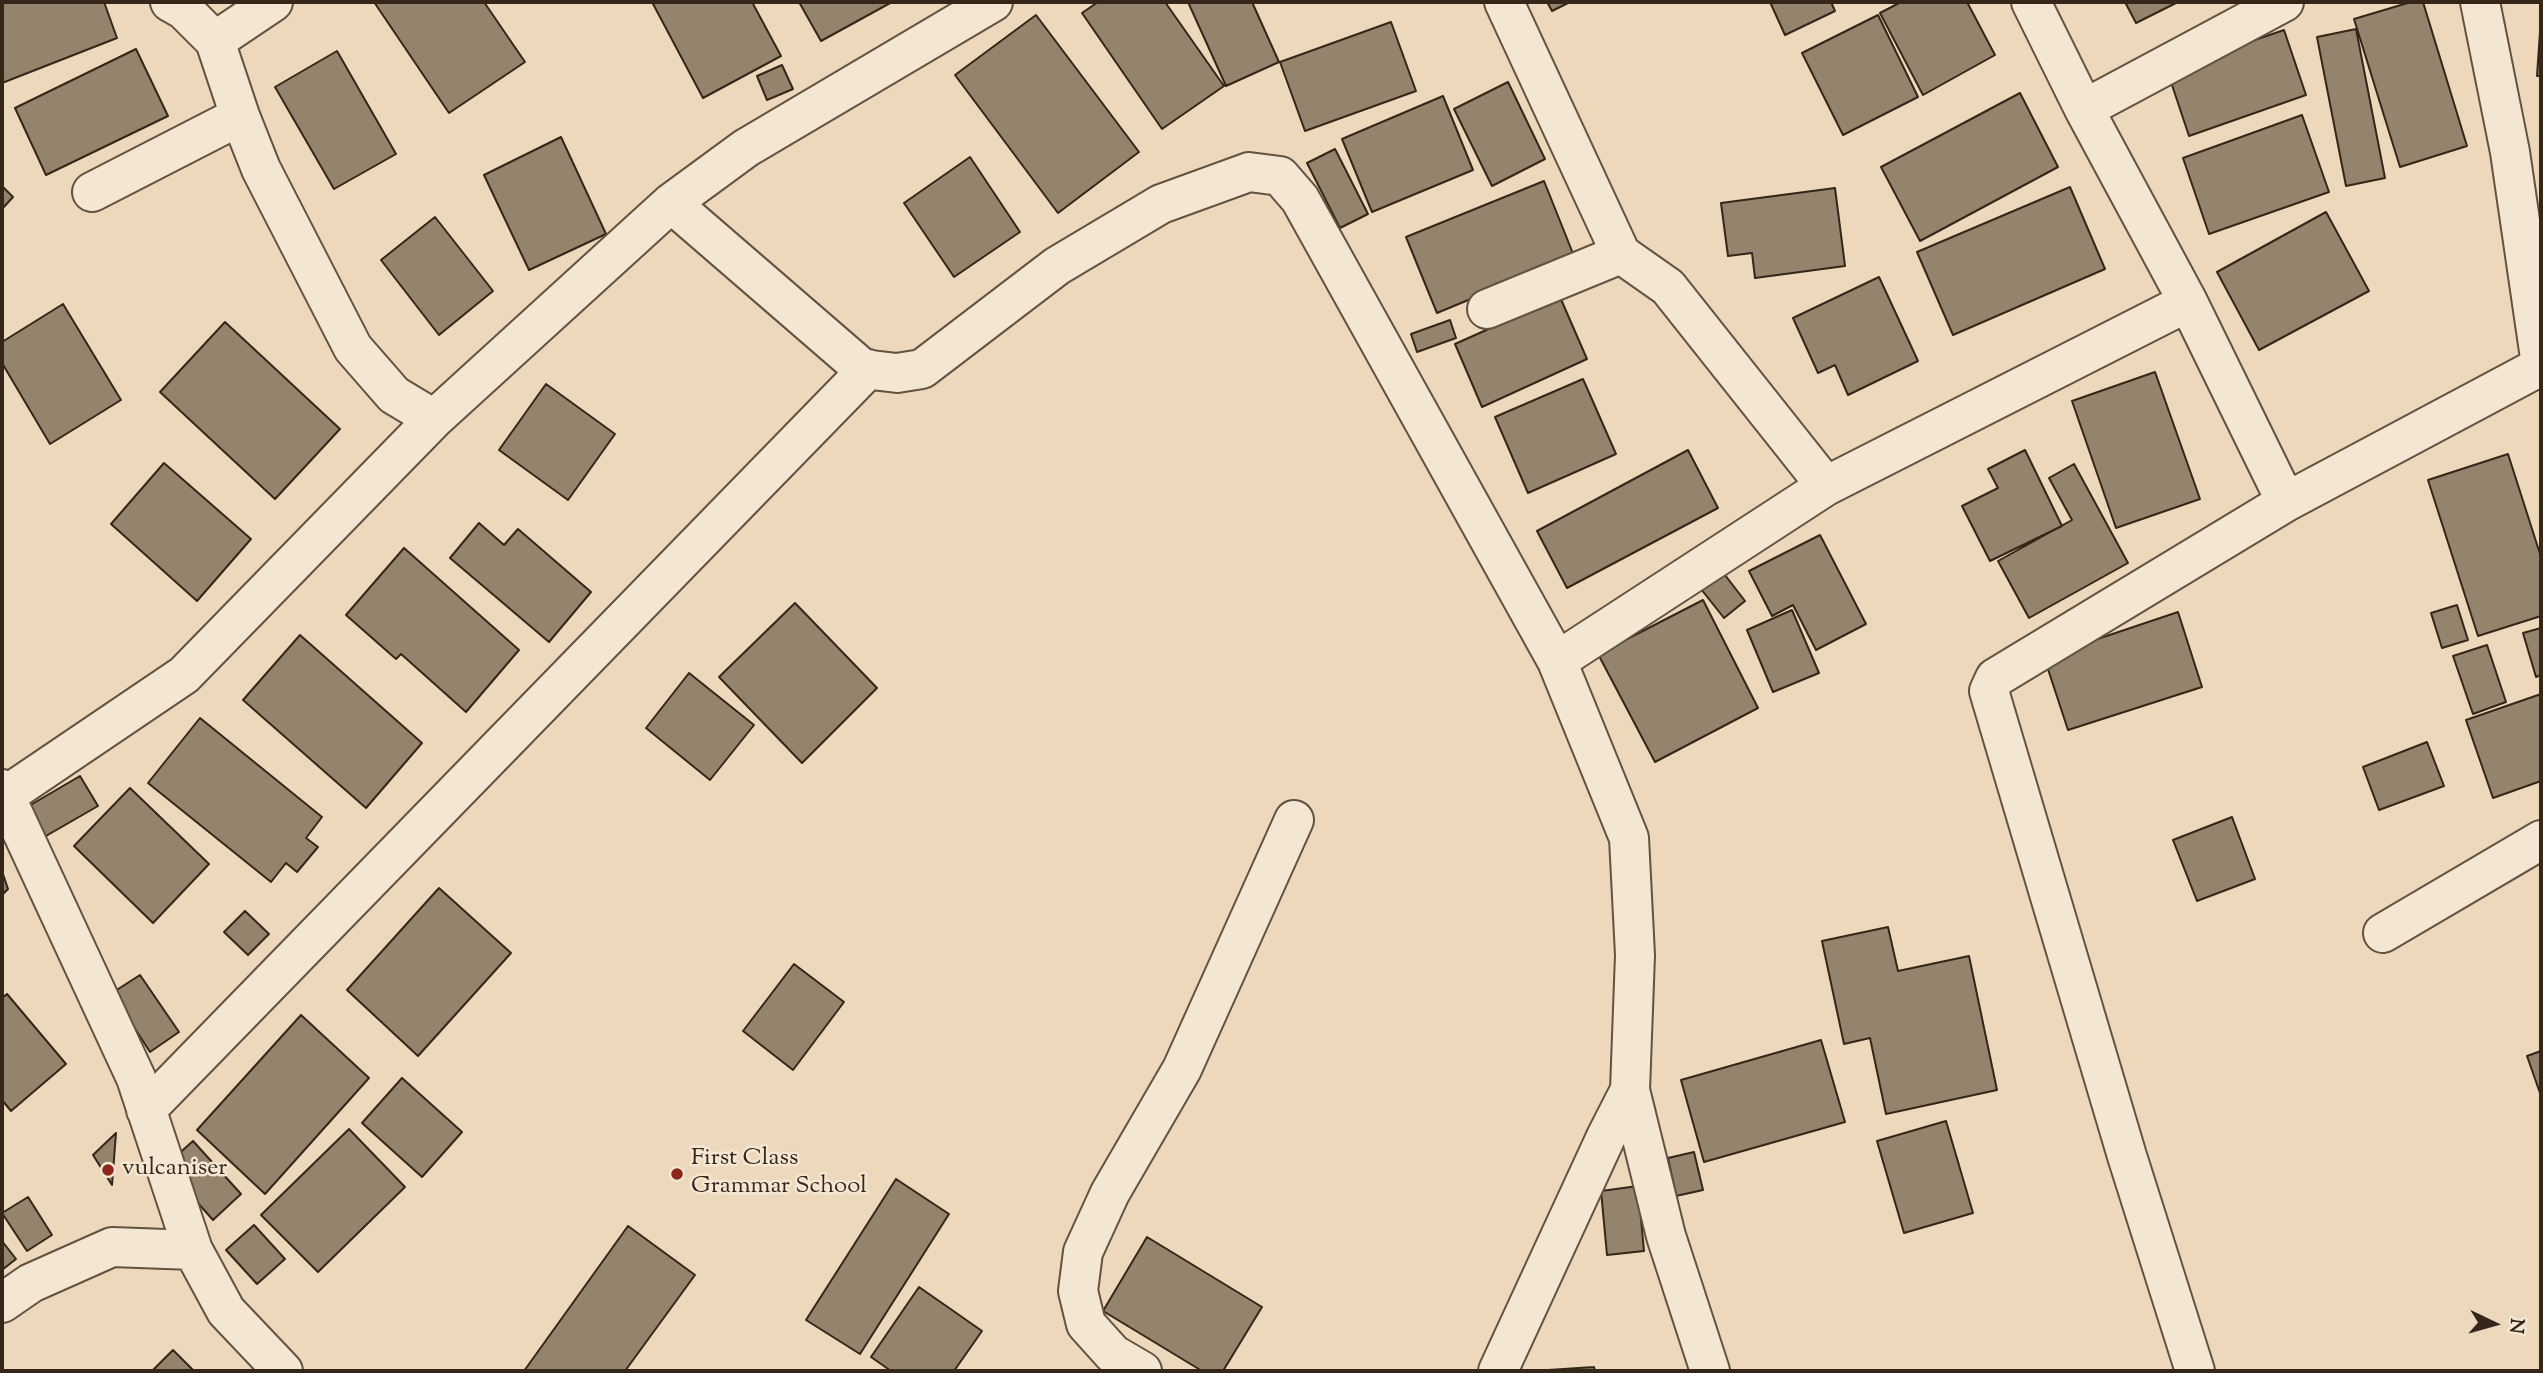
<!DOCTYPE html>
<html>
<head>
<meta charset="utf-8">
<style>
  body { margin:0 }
  #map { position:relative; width:2543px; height:1373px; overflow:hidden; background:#edd8bb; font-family:"Sorts Mill Goudy",serif }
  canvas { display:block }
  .frame { position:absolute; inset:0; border:4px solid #342619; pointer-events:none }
  .north { position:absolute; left:2459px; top:1289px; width:70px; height:70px; -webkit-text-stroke:5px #f3e6d3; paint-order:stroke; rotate:95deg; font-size:19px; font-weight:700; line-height:28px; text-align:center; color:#342619 }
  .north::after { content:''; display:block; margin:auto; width:24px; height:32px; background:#342619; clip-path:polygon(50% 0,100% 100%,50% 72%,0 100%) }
</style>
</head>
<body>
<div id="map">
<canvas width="2543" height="1373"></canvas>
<div class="frame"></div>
<div class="north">N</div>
</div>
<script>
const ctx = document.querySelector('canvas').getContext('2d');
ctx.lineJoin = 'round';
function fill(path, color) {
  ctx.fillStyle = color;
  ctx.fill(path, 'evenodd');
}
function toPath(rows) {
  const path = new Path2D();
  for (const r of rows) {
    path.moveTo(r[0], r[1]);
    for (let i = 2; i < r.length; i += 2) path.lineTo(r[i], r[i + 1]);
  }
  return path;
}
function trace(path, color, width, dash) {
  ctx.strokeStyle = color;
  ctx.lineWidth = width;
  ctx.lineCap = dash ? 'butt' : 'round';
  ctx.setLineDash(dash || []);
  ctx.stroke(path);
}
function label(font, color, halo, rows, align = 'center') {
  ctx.font = font + ' "Sorts Mill Goudy",serif';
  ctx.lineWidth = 5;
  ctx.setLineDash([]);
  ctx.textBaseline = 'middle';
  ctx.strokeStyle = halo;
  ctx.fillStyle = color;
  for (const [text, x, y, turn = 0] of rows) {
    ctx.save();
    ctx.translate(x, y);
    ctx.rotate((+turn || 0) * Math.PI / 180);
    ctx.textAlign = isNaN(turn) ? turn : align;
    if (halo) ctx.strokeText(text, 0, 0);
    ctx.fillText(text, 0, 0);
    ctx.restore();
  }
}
const building = toPath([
  [2,2,104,2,117,38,2,83,2,2],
  [374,2,484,2,525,62,449,113,374,2],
  [652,2,752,2,781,56,703,98,652,2],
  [799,2,892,2,821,41,799,2],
  [1098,2,1165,2,1224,86,1162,129,1082,13,1098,2],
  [1188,2,1252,2,1279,62,1226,86,1188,2],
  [1547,2,1570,2,1552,11,1547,2],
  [1770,2,1831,2,1835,11,1785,35,1770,2],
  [1901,2,1967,2,1995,55,1923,95,1880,13,1901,2],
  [2125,2,2178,2,2136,23,2125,2],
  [2411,2,2423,2,2467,146,2400,167,2354,19,2411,2],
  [1036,15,1139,152,1058,213,955,75,1036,15],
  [1878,15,1918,97,1843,135,1802,53,1878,15],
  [2541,17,2541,76,2537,76,2541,17],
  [1391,22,1416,91,1305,131,1280,62,1391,22],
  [2356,29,2385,178,2346,186,2317,37,2356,29],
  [2284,30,2306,95,2189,136,2167,70,2284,30],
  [136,49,168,116,46,175,15,108,136,49],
  [337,51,396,154,334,189,275,87,337,51],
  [782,65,793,89,767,100,757,76,782,65],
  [1508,82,1545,159,1492,186,1454,109,1508,82],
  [2020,93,2058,167,1920,241,1881,167,2020,93],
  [1443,96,1473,170,1372,212,1342,139,1443,96],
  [2302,115,2329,192,2209,234,2183,158,2302,115],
  [561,137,606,234,529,270,484,175,561,137],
  [1335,149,1368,214,1340,228,1307,163,1335,149],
  [970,157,1020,232,954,277,904,203,970,157],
  [1544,181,1574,256,1437,313,1406,237,1544,181],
  [2,186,13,197,2,209,2,186],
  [2070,187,2105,269,1953,335,1917,252,2070,187],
  [1835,188,1845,266,1755,278,1752,253,1728,256,1721,203,1835,188],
  [2326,212,2369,291,2259,350,2217,272,2326,212],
  [435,217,493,291,439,335,381,260,435,217],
  [1879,277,1918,361,1848,395,1835,365,1818,373,1793,318,1879,277],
  [1560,297,1587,359,1482,407,1455,344,1560,297],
  [63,304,121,400,50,444,2,363,2,342,63,304],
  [1450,320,1456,338,1417,352,1411,334,1450,320],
  [225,322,340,429,275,499,160,392,225,322],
  [2155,372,2200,499,2116,528,2072,401,2155,372],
  [1583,379,1616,454,1528,493,1495,417,1583,379],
  [546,384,615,434,568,500,499,450,546,384],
  [1688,450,1718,508,1567,588,1537,531,1688,450],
  [2025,450,2062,526,1990,561,1962,506,1998,488,1988,469,2025,450],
  [2508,454,2541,557,2541,616,2478,636,2428,480,2508,454],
  [164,463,251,539,197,601,111,524,164,463],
  [2074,464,2128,563,2029,618,1998,561,2072,520,2049,478,2074,464],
  [479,523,504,545,518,529,591,592,549,642,450,558,479,523],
  [1820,535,1866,624,1816,650,1793,605,1772,616,1749,571,1820,535],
  [404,548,519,650,466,712,401,654,396,659,346,615,404,548],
  [1715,562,1745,601,1724,618,1693,579,1715,562],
  [1703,600,1758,708,1655,762,1598,654,1703,600],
  [795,603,877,688,802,763,719,677,795,603],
  [2457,605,2468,640,2442,648,2431,613,2457,605],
  [1792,610,1819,673,1773,692,1747,630,1792,610],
  [2178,612,2202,687,2068,730,2044,657,2178,612],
  [2541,628,2541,675,2536,677,2523,633,2541,628],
  [300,635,422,743,366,808,243,700,300,635],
  [2487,645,2506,702,2473,714,2453,656,2487,645],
  [689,673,754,725,710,780,646,728,689,673],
  [2541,694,2541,781,2493,798,2466,720,2541,694],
  [200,718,322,817,306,838,318,847,297,872,286,863,271,882,148,783,200,718],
  [2427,742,2444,786,2379,810,2363,767,2427,742],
  [80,776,98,806,39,840,22,810,80,776],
  [130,788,209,864,153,923,74,846,130,788],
  [2232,817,2255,879,2197,901,2173,840,2232,817],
  [2,871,8,889,2,895,2,871],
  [439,888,511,953,418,1056,347,990,439,888],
  [245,911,269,934,248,955,224,932,245,911],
  [1888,927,1898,971,1969,956,1997,1090,1886,1114,1870,1038,1844,1044,1822,941,1888,927],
  [794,964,844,1002,793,1070,743,1031,794,964],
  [140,975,179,1032,150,1052,112,993,140,975],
  [7,994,66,1064,11,1111,2,1100,2,998,7,994],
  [301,1015,369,1078,265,1194,197,1130,301,1015],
  [1821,1040,1845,1122,1704,1162,1681,1080,1821,1040],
  [2541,1051,2541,1096,2527,1056,2541,1051],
  [402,1078,462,1132,422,1177,362,1123,402,1078],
  [1946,1121,1973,1213,1904,1233,1877,1141,1946,1121],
  [349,1129,405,1187,318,1272,261,1215,349,1129],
  [116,1133,112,1185,93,1155,116,1133],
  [193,1141,241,1194,213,1220,165,1166,193,1141],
  [1694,1152,1703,1190,1676,1196,1668,1158,1694,1152],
  [896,1179,949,1214,860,1354,806,1320,896,1179],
  [1638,1186,1644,1251,1607,1255,1601,1191,1638,1186],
  [28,1197,52,1235,27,1251,2,1213,28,1197],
  [254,1225,285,1259,257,1284,226,1250,254,1225],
  [628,1226,695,1275,625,1371,524,1371,628,1226],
  [1147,1237,1262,1307,1223,1371,1202,1371,1103,1311,1147,1237],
  [2,1241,16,1259,2,1270,2,1241],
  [919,1287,982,1331,954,1371,891,1371,871,1357,919,1287],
  [173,1350,194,1371,152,1371,173,1350],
  [1594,1367,1595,1371,1533,1371,1594,1367]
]);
const street = toPath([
  [170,2,184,10,215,41,240,116,261,169,353,348,394,395,434,419],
  [1504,2,1621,254],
  [2031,2,2084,109,2188,302,2286,502],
  [2480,2,2510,152,2541,365],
  [215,41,273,2],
  [2084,109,2284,2],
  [92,192,240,116],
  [671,203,863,369,897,373,922,369,1057,266,1161,204,1249,172,1280,176,1300,199,1557,661,1629,838,1635,955,1630,1090,1606,1137,1498,1371],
  [1487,309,1621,254,1668,287,1826,486],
  [1557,661,1826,486,2188,302],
  [2,789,136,1078,193,1250,226,1311,283,1371],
  [2,798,184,675,434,419,671,203,746,148,993,2],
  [2383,933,2541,840],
  [1630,1090,1666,1236,1710,1371],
  [146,1110,868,369],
  [2,1303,31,1283,112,1247,193,1250],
  [1142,1371,1113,1354,1086,1324,1078,1291,1083,1252,1110,1193,1182,1069,1294,820],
  [2195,1371,2127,1156,1989,691,1995,678,2286,502,2541,366]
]);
const markers = [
  [108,1170,7,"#8f2418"],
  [677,1174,7,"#8f2418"]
];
const poiNames = [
  ["First Class",691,1160],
  ["Grammar School",691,1188],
  ["vulcaniser",122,1170]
];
fill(building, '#94836d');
trace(building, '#342619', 2);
trace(street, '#625242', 42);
trace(street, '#f3e6d3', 38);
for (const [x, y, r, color] of markers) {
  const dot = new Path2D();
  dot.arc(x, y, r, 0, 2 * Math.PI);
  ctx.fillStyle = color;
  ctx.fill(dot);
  trace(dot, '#f3e6d3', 2.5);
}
label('24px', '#342619', '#f3e6d3', poiNames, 'left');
</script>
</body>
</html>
